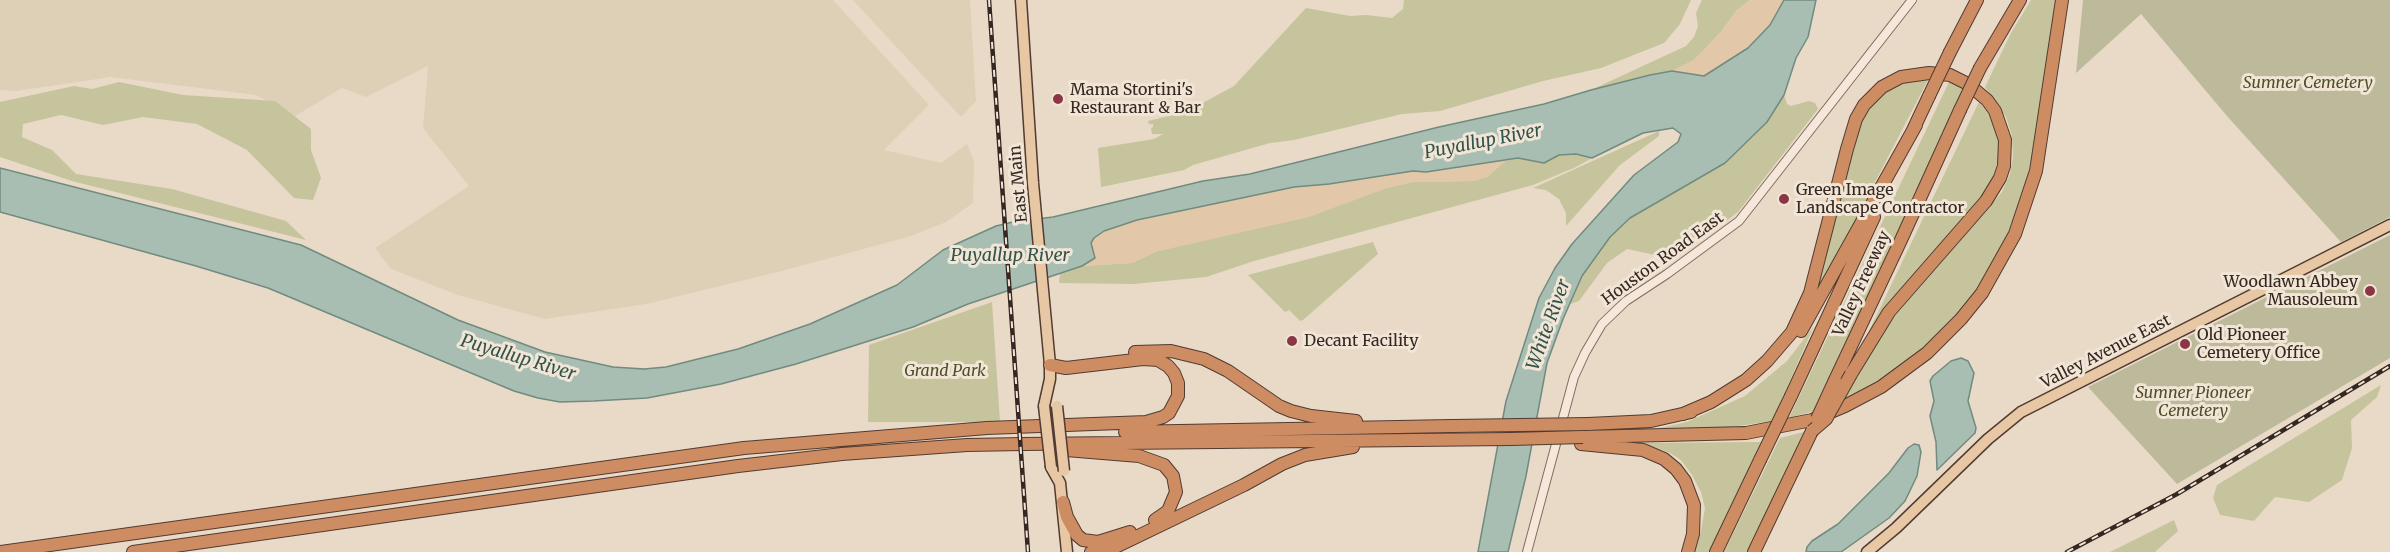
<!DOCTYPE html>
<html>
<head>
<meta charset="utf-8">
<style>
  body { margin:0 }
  canvas { display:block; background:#e9d9c7 }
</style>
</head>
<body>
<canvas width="2390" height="552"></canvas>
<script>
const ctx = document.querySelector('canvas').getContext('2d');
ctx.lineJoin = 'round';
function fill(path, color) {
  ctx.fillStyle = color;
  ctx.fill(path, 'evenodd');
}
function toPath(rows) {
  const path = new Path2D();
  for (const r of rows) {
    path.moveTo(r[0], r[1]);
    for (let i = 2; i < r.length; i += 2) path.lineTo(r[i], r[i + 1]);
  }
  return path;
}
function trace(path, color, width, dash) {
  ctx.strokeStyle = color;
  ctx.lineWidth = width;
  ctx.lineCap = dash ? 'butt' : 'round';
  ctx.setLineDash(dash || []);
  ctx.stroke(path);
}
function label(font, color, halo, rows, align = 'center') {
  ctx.font = font + ' Merriweather,serif';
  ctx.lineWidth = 6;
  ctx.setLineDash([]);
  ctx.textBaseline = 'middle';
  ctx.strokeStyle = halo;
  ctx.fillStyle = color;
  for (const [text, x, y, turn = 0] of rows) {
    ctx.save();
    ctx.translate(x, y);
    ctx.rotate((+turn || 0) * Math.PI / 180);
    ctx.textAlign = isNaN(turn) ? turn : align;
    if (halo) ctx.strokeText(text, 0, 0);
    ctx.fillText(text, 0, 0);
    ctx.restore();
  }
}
const farmland = toPath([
  [0,0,833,0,929,105,884,150,941,163,967,144,974,161,973,203,946,222,908,237,778,272,646,304,545,319,458,295,391,269,375,248,469,186,423,128,428,66,366,97,342,88,295,116,256,95,111,77,16,91,0,90],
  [853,0,970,0,976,101,961,117]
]);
const green = toPath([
  [1404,0,1691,0,1680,24,1664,43,1601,68,1543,81,1440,111,1402,114,1294,140,1270,143,1193,165,1184,170,1101,187,1098,148,1154,139,1163,134,1152,134,1151,128,1153,127,1153,124,1149,124,1148,121,1186,112,1234,86,1306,8,1350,16,1366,15,1392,18,1403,9],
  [1702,0,1750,0,1737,10,1720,33,1694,60,1672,71,1591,90,1686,46,1694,37,1698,26,1696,13],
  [2031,0,2057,0,2034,157,2026,192,2006,242,1979,289,1963,310,1924,348,1879,381,1843,400,1884,329,2002,192,2010,174,2013,157,2012,136,2006,117,1985,87,2011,33],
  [1929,78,1834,261,1814,295,1833,230,1852,149,1866,109,1876,97,1901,81],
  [119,82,183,95,275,101,311,129,311,150,321,178,313,200,294,198,247,150,197,124,143,117,103,125,61,115,23,124,22,137,52,150,76,174,172,189,286,221,306,240,72,181,0,157,0,102,74,86,92,89],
  [1949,82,1966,90,1814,411,1789,418],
  [1784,95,1787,104,1791,106,1809,101,1815,103,1818,109,1738,212,1682,254,1665,257,1627,249,1607,263,1579,301,1570,304,1582,276,1610,237,1630,218,1725,163,1767,122],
  [1979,102,1992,119,2000,143,1999,156,1992,183,1982,198,1912,276,1869,331],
  [1659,131,1659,136,1620,165,1566,226,1566,213,1559,199,1546,190,1533,188],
  [1576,154,1592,158,1576,167,1533,185,1254,261,1206,277,1133,284,1059,283,1060,274,1082,266,1132,263,1155,252,1350,200,1387,188,1412,182,1473,181,1487,177,1505,161,1518,158,1544,163,1559,155],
  [1373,242,1378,254,1303,320,1300,321,1289,310,1285,312,1248,275],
  [992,302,1000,422,868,422,869,345],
  [1814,326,1772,421,1732,427,1650,430,1687,422,1745,396,1787,361],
  [2381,385,2377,397,2351,420,2352,448,2342,480,2309,502,2275,497,2254,521,2220,515,2213,498,2217,485],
  [1804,432,1748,552,1724,552,1780,438],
  [1761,442,1709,552,1695,552,1701,531,1705,508,1701,492,1692,475,1681,460,1670,453,1644,443],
  [2174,520,2178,531,2155,552,2110,552]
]);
const sand = toPath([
  [1750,0,1784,0,1770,25,1748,48,1704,76,1672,71,1694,60,1720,33,1737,10],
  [1491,161,1505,161,1487,177,1473,181,1412,182,1387,188,1309,217,1155,252,1132,263,1082,266,1095,257,1091,243,1094,238,1104,231,1136,220,1294,187,1329,184,1414,171,1426,172,1451,169]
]);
const cemetery = toPath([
  [2083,0,2390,0,2390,217,2341,242,2227,116,2141,14,2076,73],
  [2390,235,2390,358,2177,484,2088,387]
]);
const water = toPath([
  [1784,0,1816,0,1808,37,1796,58,1784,95,1767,122,1725,163,1630,218,1610,237,1582,276,1563,319,1547,363,1526,476,1508,552,1478,552,1506,401,1539,298,1555,268,1572,244,1634,175,1678,142,1681,134,1673,128,1643,133,1592,158,1576,154,1559,155,1544,163,1518,158,1426,172,1413,171,1329,184,1294,187,1137,220,1104,231,1094,238,1091,243,1095,258,1082,266,968,304,913,327,796,364,721,384,647,398,594,401,560,402,538,398,514,391,268,288,196,266,0,212,0,168,301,245,458,320,545,352,613,367,644,369,666,367,738,349,810,324,897,285,943,250,996,226,1013,222,1053,217,1203,181,1250,174,1439,127,1544,104,1591,90,1650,75,1672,71,1704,76,1748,48,1770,25,1784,0],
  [1961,358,1968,361,1974,373,1968,401,1976,428,1975,433,1937,470,1936,442,1930,416,1934,401,1930,381,1933,376,1951,361,1961,358],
  [1914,444,1919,445,1921,452,1917,476,1905,501,1889,518,1841,552,1806,552,1807,547,1812,541,1838,524,1889,473,1908,448,1914,444]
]);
const minor = toPath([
  [1527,552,1574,377,1585,353,1602,324,1626,301,1667,274,1739,221,1912,0]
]);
const major = toPath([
  [1021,0,1033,183,1050,365,1050,379,1044,406],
  [1051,467,1060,483,1067,552],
  [1867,552,1896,528,1988,439,2021,412,2390,225]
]);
const highway = toPath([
  [1950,52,1977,0],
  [1980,68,2020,0],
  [1913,130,1929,96],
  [1801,331,1916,125],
  [1135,352,1171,351,1204,359,1228,371,1279,406,1291,411,1311,416,1356,421],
  [1835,380,1901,240,1960,110],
  [1791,396,1874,217],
  [1683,414,1711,402,1746,380,1767,361,1792,332,1810,293,1847,149,1856,119,1864,105,1882,87,1901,77,1929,73,1950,75,1968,84,1987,100,1995,111,2005,140,2004,166,2000,178,1986,201,1889,312,1851,374],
  [1588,424,1651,421,1691,412],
  [1125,432,1452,426],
  [1583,437,1746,433,1812,420,1845,406,1881,387,1927,353,1961,319,1982,293,2015,234,2036,171,2062,0],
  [1581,444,1643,450,1664,459,1676,469,1685,481,1694,505,1693,534,1688,552],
  [1066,450,1139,456,1164,465,1173,476,1176,492,1168,511,1155,520],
  [1063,502,1067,517,1077,535,1083,540,1098,542,1130,532],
  [0,552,744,448,987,428,1146,422,1163,417,1169,413,1178,396,1178,383,1174,373,1168,366,1158,360,1143,359,1066,368,1050,365],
  [133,552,738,466,842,454,967,445,1023,444,1511,439],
  [1091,552,1109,543],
  [1105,552,1244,485,1282,464,1305,455,1353,447],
  [1716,552,1760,460],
  [1754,552,1812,431]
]);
const rail = toPath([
  [989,0,1028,552],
  [2067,552,2177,494,2390,366]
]);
const majorBridge = toPath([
  [1044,406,1051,467],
  [1057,406,1064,471]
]);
const highwayBridge = toPath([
  [1929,96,1950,52],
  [1960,110,1980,68],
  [1817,419,1835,380],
  [1452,426,1588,424],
  [1812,431,1826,419,1851,374],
  [1511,439,1583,437],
  [1760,460,1791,396]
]);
const markers = [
  [1058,99,6,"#8b3645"],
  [1784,199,6,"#8b3645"],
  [2370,291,6,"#8b3645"],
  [1292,341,6,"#8b3645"],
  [2185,344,6,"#8b3645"]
];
const parkNames = [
  ["Sumner Cemetery",2308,83],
  ["Grand Park",945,371],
  ["Sumner Pioneer",2193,393],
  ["Cemetery",2193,411]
];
const poiNames = [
  ["Mama Stortini's",1070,90],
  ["Restaurant & Bar",1070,108],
  ["Green Image",1796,190],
  ["Landscape Contractor",1796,208],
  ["Woodlawn Abbey",2358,282,"right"],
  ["Mausoleum",2358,300,"right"],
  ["Old Pioneer",2197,335],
  ["Cemetery Office",2197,353],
  ["Decant Facility",1304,341]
];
const streetNames = [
  ["East Main",1019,184,-95],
  ["Houston Road East",1663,259,-36],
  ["Valley Freeway",1862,284,-65],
  ["Valley Avenue East",2106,352,-27]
];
const waterNames = [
  ["Puyallup River",1483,142,-11],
  ["Puyallup River",1010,256],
  ["White River",1549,325,-70],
  ["Puyallup River",518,358,17]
];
fill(farmland, '#ded0b6');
fill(green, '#c6c49c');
fill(sand, '#e2c8a8');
fill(cemetery, '#bcba9b');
fill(water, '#a8beb3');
trace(water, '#708b7f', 1.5);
trace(minor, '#836c5f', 10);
trace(major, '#513b32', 13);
trace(highway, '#513b32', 14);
trace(minor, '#f5e8da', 8);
trace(major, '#e8c7a4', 10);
trace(highway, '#ce8c63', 12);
trace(rail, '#352721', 4.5);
trace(rail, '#f1e5d6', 2, [7]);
trace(majorBridge, '#513b32', 13, []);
trace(highwayBridge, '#513b32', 14, []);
trace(majorBridge, '#e8c7a4', 10);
trace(highwayBridge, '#ce8c63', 12);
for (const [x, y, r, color] of markers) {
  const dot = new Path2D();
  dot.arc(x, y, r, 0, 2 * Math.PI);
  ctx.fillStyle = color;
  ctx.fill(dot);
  trace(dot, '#f1e5d6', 2);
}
label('italic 16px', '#4c4f2a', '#f1e5d6', parkNames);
label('16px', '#352721', '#f1e5d6', poiNames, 'left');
label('16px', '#352721', '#f1e5d6', streetNames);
label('italic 18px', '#32534b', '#f1e5d6', waterNames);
</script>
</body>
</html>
